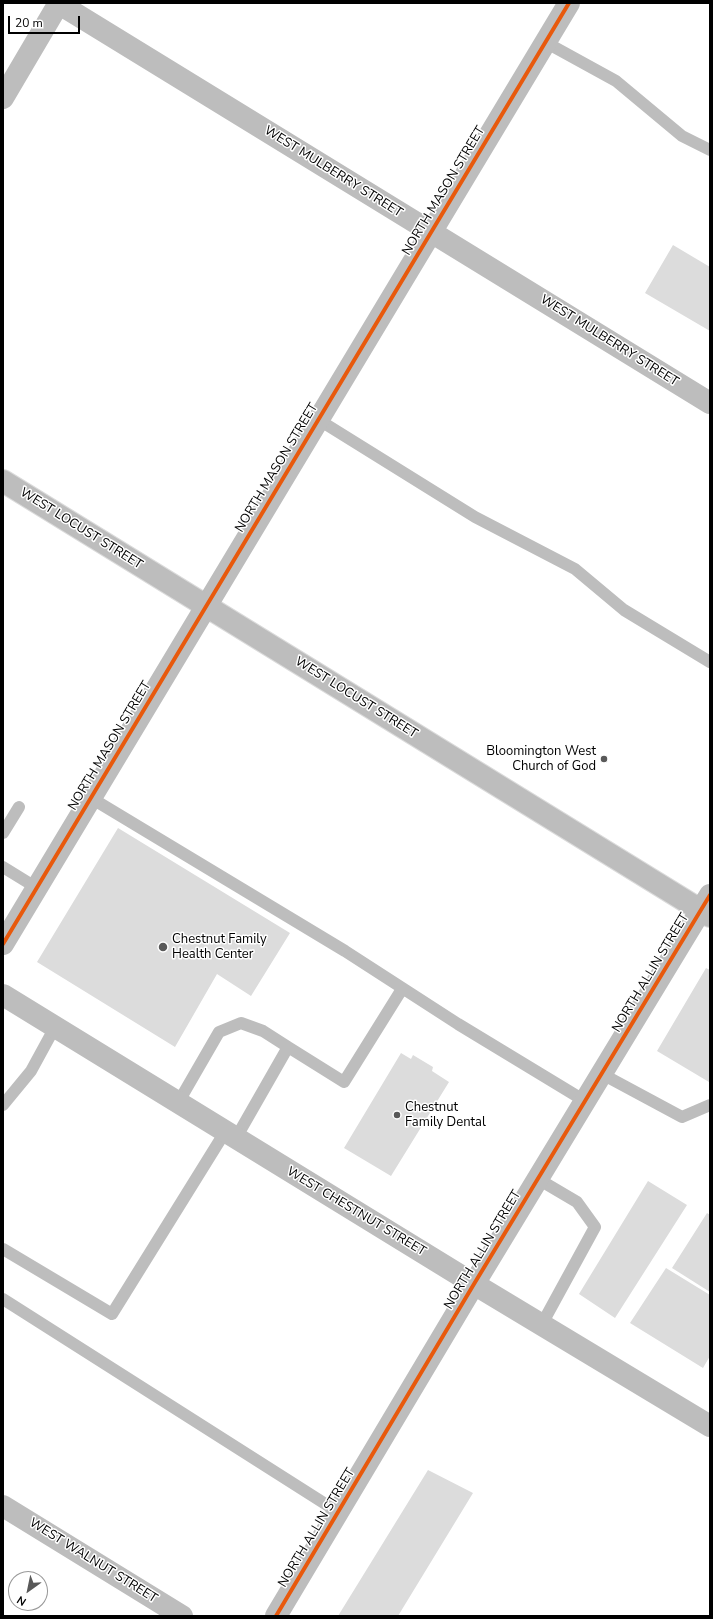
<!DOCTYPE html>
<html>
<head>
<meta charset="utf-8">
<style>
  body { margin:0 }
  #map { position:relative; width:713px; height:1619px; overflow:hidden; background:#fff; font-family:"Nunito Sans",sans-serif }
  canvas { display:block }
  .frame { position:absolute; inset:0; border:4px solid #000; pointer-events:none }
  .north { position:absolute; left:8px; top:1571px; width:40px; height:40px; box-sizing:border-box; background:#fff; border:1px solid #999; border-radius:50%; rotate:213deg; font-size:11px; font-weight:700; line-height:16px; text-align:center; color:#000 }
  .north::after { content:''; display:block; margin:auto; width:14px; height:18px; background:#595959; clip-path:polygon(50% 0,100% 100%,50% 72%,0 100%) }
  .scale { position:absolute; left:8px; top:16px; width:72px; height:18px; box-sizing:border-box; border:2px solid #000; border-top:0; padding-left:5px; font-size:12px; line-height:14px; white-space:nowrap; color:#000; -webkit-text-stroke:3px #fff; paint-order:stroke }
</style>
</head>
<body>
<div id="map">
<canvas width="713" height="1619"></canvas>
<div class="frame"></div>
<div class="north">N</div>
<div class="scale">20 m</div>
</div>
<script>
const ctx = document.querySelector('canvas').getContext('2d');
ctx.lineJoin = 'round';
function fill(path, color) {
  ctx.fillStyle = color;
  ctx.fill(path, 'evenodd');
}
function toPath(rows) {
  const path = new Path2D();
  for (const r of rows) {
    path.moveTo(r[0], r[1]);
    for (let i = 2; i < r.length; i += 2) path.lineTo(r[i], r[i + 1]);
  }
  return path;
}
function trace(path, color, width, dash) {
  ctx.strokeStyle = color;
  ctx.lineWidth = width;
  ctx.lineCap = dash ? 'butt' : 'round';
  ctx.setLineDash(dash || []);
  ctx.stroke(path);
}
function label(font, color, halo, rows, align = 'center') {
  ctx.font = font + ' "Nunito Sans",sans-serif';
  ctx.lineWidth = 3;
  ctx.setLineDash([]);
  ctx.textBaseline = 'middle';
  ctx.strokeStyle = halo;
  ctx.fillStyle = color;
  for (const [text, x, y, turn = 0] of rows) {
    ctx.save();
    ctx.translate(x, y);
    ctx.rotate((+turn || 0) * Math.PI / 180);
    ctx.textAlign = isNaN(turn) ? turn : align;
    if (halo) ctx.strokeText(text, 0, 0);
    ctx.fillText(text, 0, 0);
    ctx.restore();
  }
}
const building = toPath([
  [673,245,710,267,710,331,645,293],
  [118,828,290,933,251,996,217,974,175,1047,37,962],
  [706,968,710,970,710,1080,709,1082,657,1051],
  [401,1053,411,1059,413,1055,433,1067,432,1071,449,1082,391,1176,344,1148],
  [648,1181,687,1205,615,1318,579,1294],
  [707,1213,710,1215,710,1292,672,1268],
  [666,1268,710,1295,710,1356,703,1368,630,1323],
  [428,1470,473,1493,398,1616,338,1616]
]);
const lane = toPath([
  [545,42,616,81,682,136,710,150],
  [319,420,475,517,575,569,624,610,710,662],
  [91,798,345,951,458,1024,585,1101],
  [3,833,19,807],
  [3,867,37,888],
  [288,1047,344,1082,402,989],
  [602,1074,682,1117,710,1105],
  [178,1103,219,1032,241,1023,263,1031,288,1047,236,1138],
  [3,1105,31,1071,55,1027],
  [538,1179,577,1202,595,1227,542,1324],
  [3,1249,112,1314,225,1132],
  [3,1299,338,1512]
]);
const street = toPath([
  [58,3,710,403],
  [3,98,59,3],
  [3,944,569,3],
  [3,995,474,1284,710,1426],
  [3,1506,182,1616],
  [276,1616,474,1284,710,895]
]);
const primary = toPath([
  [3,481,710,916]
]);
const cycleway = toPath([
  [3,944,569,3],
  [276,1616,474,1284,710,895]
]);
const markers = [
  [604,759,4,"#595959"],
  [163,947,5,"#595959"],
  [397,1115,4,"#595959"]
];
const streetNames = [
  ["WEST MULBERRY STREET",333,172,32],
  ["NORTH MASON STREET",444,191,-59],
  ["WEST MULBERRY STREET",609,341,32],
  ["NORTH MASON STREET",277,468,-59],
  ["WEST LOCUST STREET",81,529,32],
  ["WEST LOCUST STREET",356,698,32],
  ["NORTH MASON STREET",110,746,-59],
  ["NORTH ALLIN STREET",651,973,-59],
  ["WEST CHESTNUT STREET",356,1212,31],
  ["NORTH ALLIN STREET",483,1250,-59],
  ["NORTH ALLIN STREET",317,1528,-59],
  ["WEST WALNUT STREET",93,1561,32]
];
const poiNames = [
  ["Bloomington West",596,752,"right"],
  ["Church of God",596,767,"right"],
  ["Chestnut Family",172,940],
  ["Health Center",172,955],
  ["Chestnut",405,1108],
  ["Family Dental",405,1123]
];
fill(building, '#dcdcdc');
trace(primary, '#dbdbdb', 24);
trace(lane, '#bdbdbd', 12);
trace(street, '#bdbdbd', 22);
trace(primary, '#bdbdbd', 22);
trace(cycleway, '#e8590c', 4);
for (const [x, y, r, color] of markers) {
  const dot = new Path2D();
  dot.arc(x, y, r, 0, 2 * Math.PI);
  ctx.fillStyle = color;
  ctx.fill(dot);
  trace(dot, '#fff', 1.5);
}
label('13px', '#000', '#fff', streetNames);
label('13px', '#000', '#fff', poiNames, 'left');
</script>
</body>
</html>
